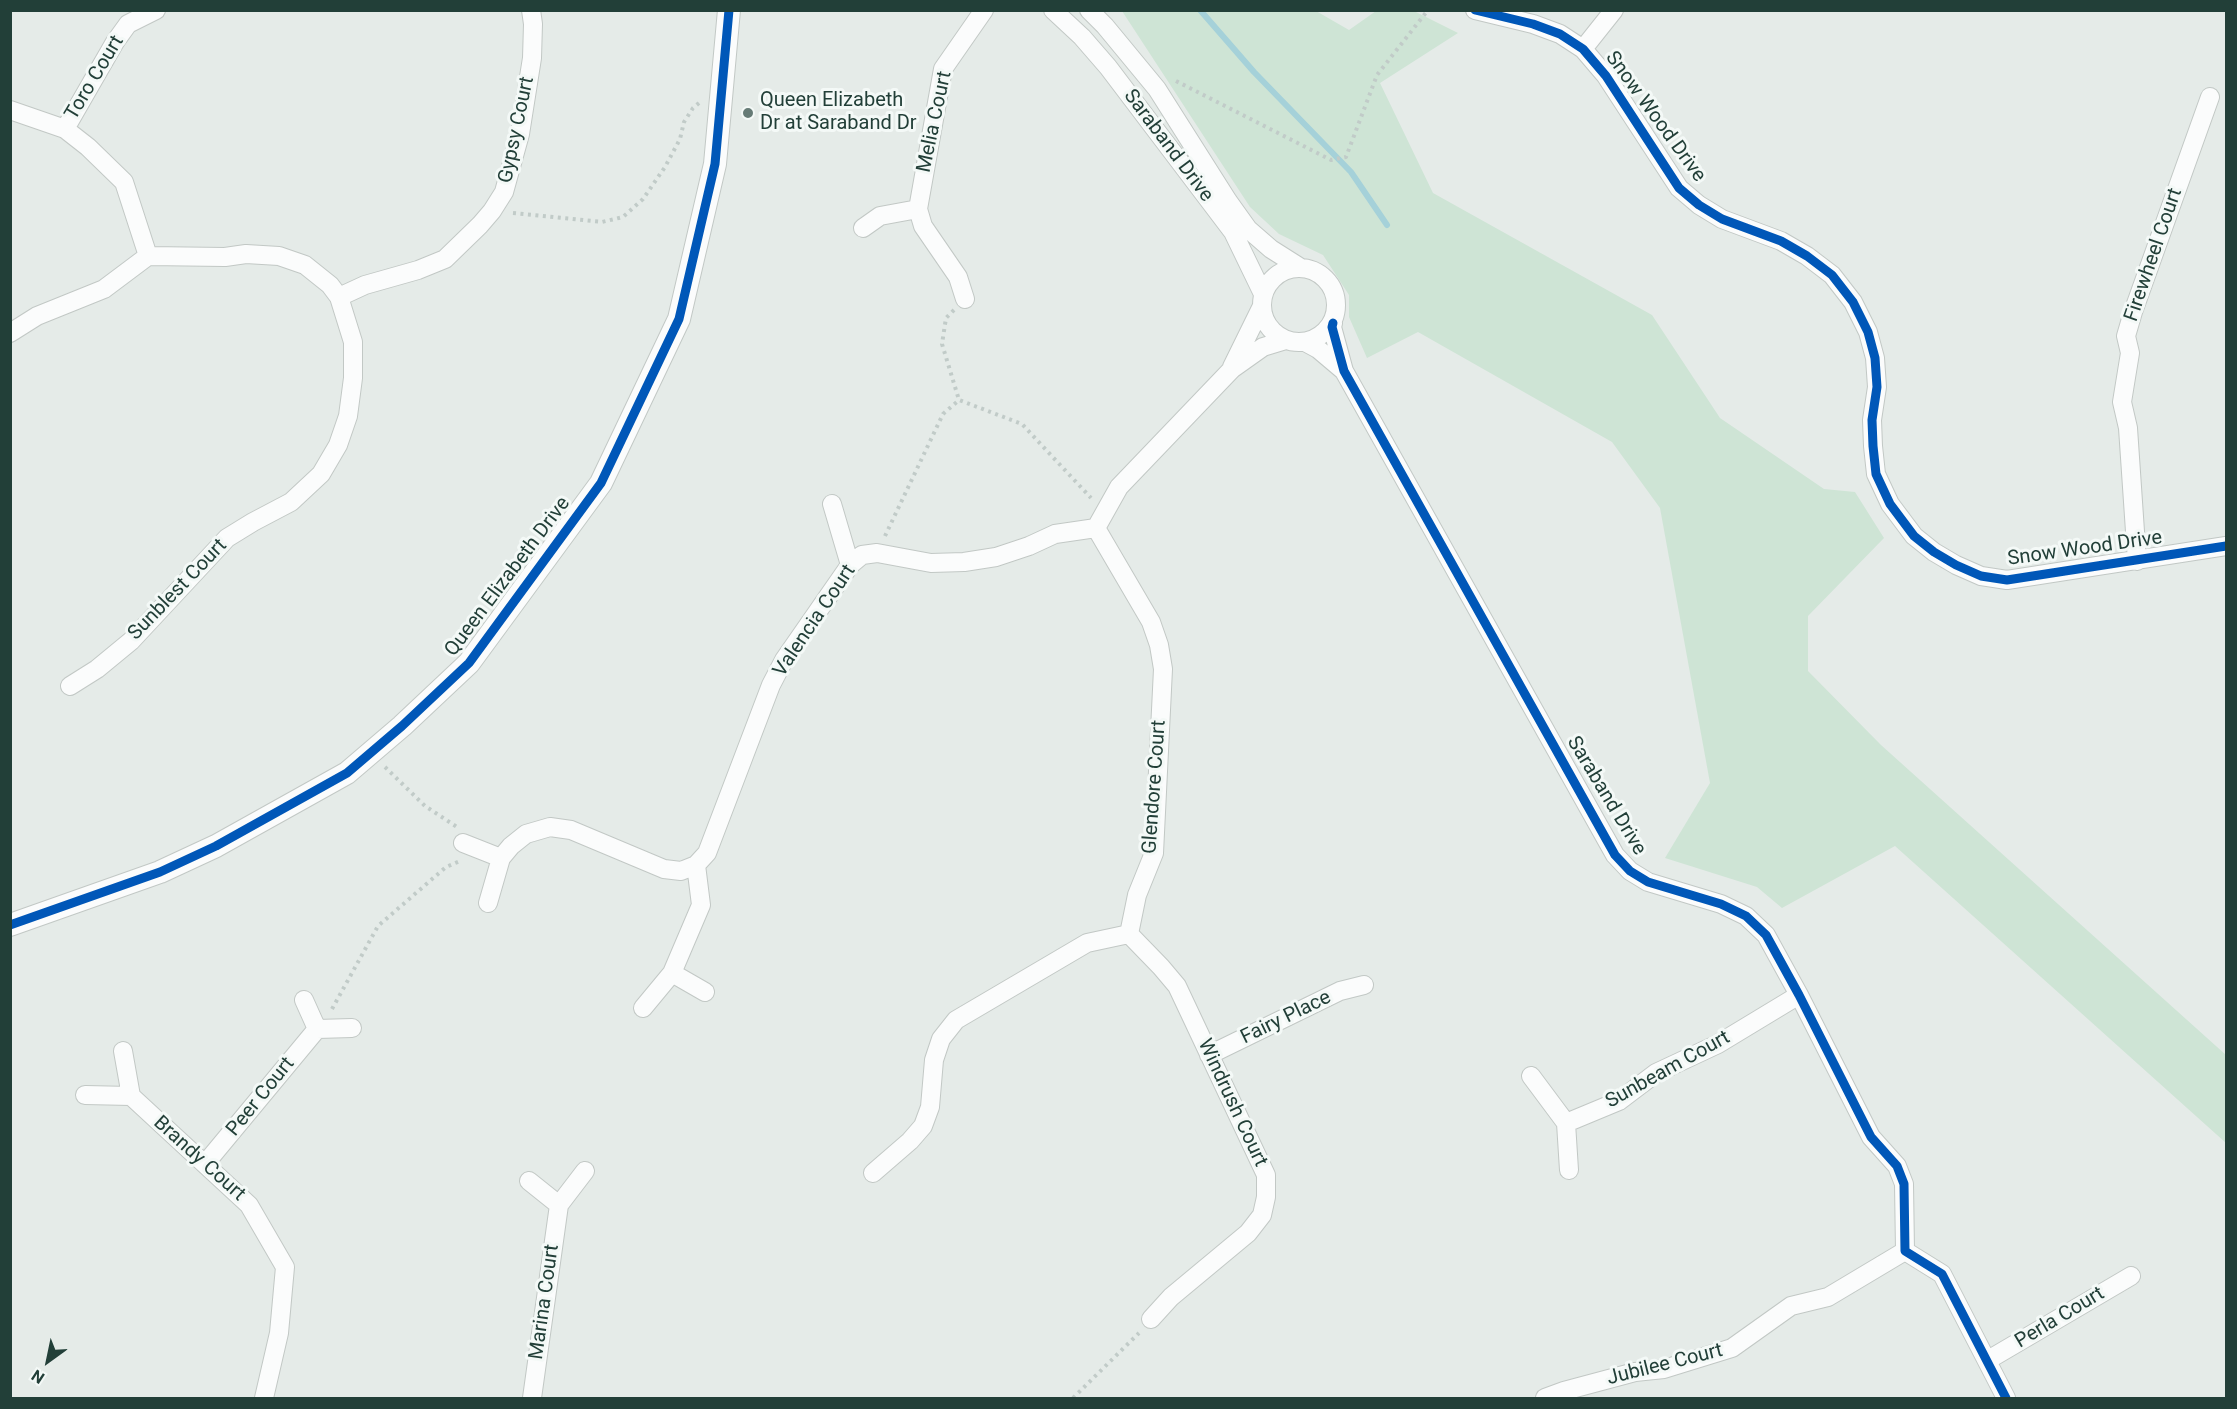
<!DOCTYPE html>
<html>
<head>
<meta charset="utf-8">
<style>
  body { margin:0 }
  #map { position:relative; width:2237px; height:1409px; overflow:hidden; background:#e5ebe8; font-family:Roboto,sans-serif }
  canvas { display:block }
  .frame { position:absolute; inset:0; border:12px solid #223f38; pointer-events:none }
  .north { position:absolute; left:18px; top:1331px; width:60px; height:60px; -webkit-text-stroke:4px #f4f9f7; paint-order:stroke; rotate:213deg; font-size:16px; font-weight:700; line-height:24px; text-align:center; color:#223f38 }
  .north::after { content:''; display:block; margin:auto; width:21px; height:27px; background:#223f38; clip-path:polygon(50% 0,100% 100%,50% 72%,0 100%) }
</style>
</head>
<body>
<div id="map">
<canvas width="2237" height="1409"></canvas>
<div class="frame"></div>
<div class="north">N</div>
</div>
<script>
const ctx = document.querySelector('canvas').getContext('2d');
ctx.lineJoin = 'round';
function fill(path, color) {
  ctx.fillStyle = color;
  ctx.fill(path, 'evenodd');
}
function toPath(rows) {
  const path = new Path2D();
  for (const r of rows) {
    if (r.length === 3) {
      path.moveTo(r[0] + r[2], r[1]);
      path.arc(r[0], r[1], r[2], 0, 2 * Math.PI);
      continue;
    }
    path.moveTo(r[0], r[1]);
    for (let i = 2; i < r.length; i += 2) path.lineTo(r[i], r[i + 1]);
  }
  return path;
}
function trace(path, color, width, dash) {
  ctx.strokeStyle = color;
  ctx.lineWidth = width;
  ctx.lineCap = dash ? 'butt' : 'round';
  ctx.setLineDash(dash || []);
  ctx.stroke(path);
}
function label(font, color, halo, rows, align = 'center') {
  ctx.font = font + ' Roboto,sans-serif';
  ctx.lineWidth = 6;
  ctx.setLineDash([]);
  ctx.textBaseline = 'middle';
  ctx.strokeStyle = halo;
  ctx.fillStyle = color;
  for (const [text, x, y, turn = 0] of rows) {
    ctx.save();
    ctx.translate(x, y);
    ctx.rotate((+turn || 0) * Math.PI / 180);
    ctx.textAlign = isNaN(turn) ? turn : align;
    if (halo) ctx.strokeText(text, 0, 0);
    ctx.fillText(text, 0, 0);
    ctx.restore();
  }
}
const green = toPath([
  [1122,11,1316,11,1349,30,1376,11,1414,11,1458,33,1380,83,1433,193,1652,315,1720,418,1824,489,1855,492,1884,538,1808,616,1808,671,1881,745,2226,1055,2226,1143,1895,846,1782,908,1757,887,1665,858,1710,783,1660,508,1612,442,1418,332,1367,358,1349,317,1349,295,1323,255,1279,234,1250,207]
]);
const stream = toPath([
  [1200,10,1254,72,1351,172,1387,225]
]);
const path = toPath([
  [1176,81,1331,160,1346,157,1377,75,1428,10],
  [513,213,602,222,623,217,643,199,665,167,680,139,684,122,693,108,699,103],
  [954,310,946,318,942,344,959,400],
  [885,536,943,414,959,400,1022,424,1091,498],
  [385,767,425,806,457,827],
  [332,1009,378,926,446,867,460,861],
  [1073,1398,1139,1333]
]);
const minor = toPath([
  [1053,10,1082,37,1108,67,1233,232,1263,294],
  [1089,10,1105,26,1157,89,1228,201,1248,229,1271,249,1301,268],
  [1475,10,1533,24,1560,34,1583,49,1606,76,1679,188,1699,205,1722,219,1781,241,1807,256,1832,275,1853,302,1868,332,1875,358,1877,387,1872,420,1873,446,1876,474,1890,504,1914,536,1934,552,1956,565,1981,576,2007,580,2226,546],
  [1583,49,1614,10],
  [10,110,65,129,88,147,124,182,148,256],
  [65,129,115,42,128,24,156,10],
  [863,228,880,216,918,209],
  [1299,305,37],
  [339,297,365,285,418,270,445,259,480,225,492,211,504,192,520,134,532,58,533,24,531,10],
  [965,299,958,277,923,226,918,209,943,69,984,10],
  [1333,323,1332,327,1344,371,1615,855,1630,871,1648,882,1721,904,1746,916,1766,935,1799,995,1871,1137,1897,1166,1904,1184,1905,1251,1942,1274,2006,1398],
  [10,333,37,316,104,289,148,256],
  [1305,342,1318,349,1344,371],
  [1232,367,1262,306],
  [832,504,850,565],
  [2137,561,2128,428,2122,402,2130,353,2126,336,2133,312,2210,97],
  [70,686,97,669,131,641,227,538,253,522,291,502,321,474,338,445,348,416,353,378,353,342,339,297,330,285,305,265,279,256,246,254,225,257,148,256],
  [463,843,501,858,488,903],
  [501,858,511,846,526,834,550,827,571,830,664,869,681,871,696,865],
  [1129,934,1161,967,1177,986,1266,1175,1266,1197,1262,1215,1248,1233,1171,1297,1151,1319],
  [672,973,701,905,696,865,707,853,771,685,784,660,850,565,862,555,877,553,931,563,964,562,996,557,1029,546,1055,534,1096,528,1119,487,1232,369,1263,347,1286,340],
  [304,1000,317,1029,352,1028],
  [643,1008,672,973,705,992],
  [123,1051,131,1096,249,1205,285,1267,279,1333,264,1398],
  [1209,1055,1340,991,1364,985],
  [1531,1076,1566,1123,1569,1170],
  [85,1095,131,1096],
  [1566,1123,1619,1101,1656,1073,1718,1044,1799,995],
  [205,1164,317,1029],
  [873,1173,910,1141,923,1126,930,1107,934,1060,941,1039,956,1020,1087,943,1129,934,1137,895,1154,853,1163,669,1159,645,1151,622,1096,528],
  [529,1181,559,1205,585,1171],
  [1988,1360,2131,1276],
  [532,1398,559,1205],
  [1545,1398,1564,1391,1635,1372,1664,1369,1732,1348,1791,1306,1828,1297,1905,1251]
]);
const tertiary = toPath([
  [10,925,160,872,216,846,347,773,402,726,469,663,601,483,679,319,715,164,729,10]
]);
const cycleway = toPath([
  [1475,10,1533,24,1560,34,1583,49,1606,76,1679,188,1699,205,1722,219,1781,241,1807,256,1832,275,1853,302,1868,332,1875,358,1877,387,1872,420,1873,446,1876,474,1890,504,1914,536,1934,552,1956,565,1981,576,2007,580,2226,546],
  [1333,323,1332,327,1344,371,1615,855,1630,871,1648,882,1721,904,1746,916,1766,935,1799,995,1871,1137,1897,1166,1904,1184,1905,1251,1942,1274,2006,1398],
  [10,925,160,872,216,846,347,773,402,726,469,663,601,483,679,319,715,164,729,10]
]);
const markers = [
  [748,113,6,"#667b76"]
];
const streetNames = [
  ["Toro Court",95,78,-59],
  ["Snow Wood Drive",1655,117,54],
  ["Melia Court",935,122,-78],
  ["Gypsy Court",517,130,-78],
  ["Saraband Drive",1168,146,53],
  ["Firewheel Court",2154,255,-71],
  ["Snow Wood Drive",2085,549,-8],
  ["Queen Elizabeth Drive",508,577,-53],
  ["Sunblest Court",178,590,-46],
  ["Valencia Court",815,621,-56],
  ["Glendore Court",1155,787,-86],
  ["Saraband Drive",1606,796,59],
  ["Fairy Place",1286,1018,-26],
  ["Sunbeam Court",1668,1070,-29],
  ["Peer Court",261,1097,-51],
  ["Windrush Court",1232,1103,65],
  ["Brandy Court",199,1159,42],
  ["Marina Court",545,1302,-82],
  ["Perla Court",2060,1318,-31],
  ["Jubilee Court",1665,1365,-14]
];
const poiNames = [
  ["Queen Elizabeth",760,101],
  ["Dr at Saraband Dr",760,124]
];
fill(green, '#cee4d5');
trace(stream, '#a5d1d9', 6);
trace(minor, '#c2c8c5', 20);
trace(tertiary, '#c2c8c5', 24);
trace(path, '#c1cbc8', 4, [3, 4.5]);
trace(minor, '#fbfcfc', 18);
trace(tertiary, '#fbfcfc', 22);
trace(cycleway, '#0057b8', 9);
for (const [x, y, r, color] of markers) {
  const dot = new Path2D();
  dot.arc(x, y, r, 0, 2 * Math.PI);
  ctx.fillStyle = color;
  ctx.fill(dot);
  trace(dot, '#f4f9f7', 2);
}
label('20px', '#223f38', '#f4f9f7', streetNames);
label('20px', '#223f38', '#f4f9f7', poiNames, 'left');
</script>
</body>
</html>
